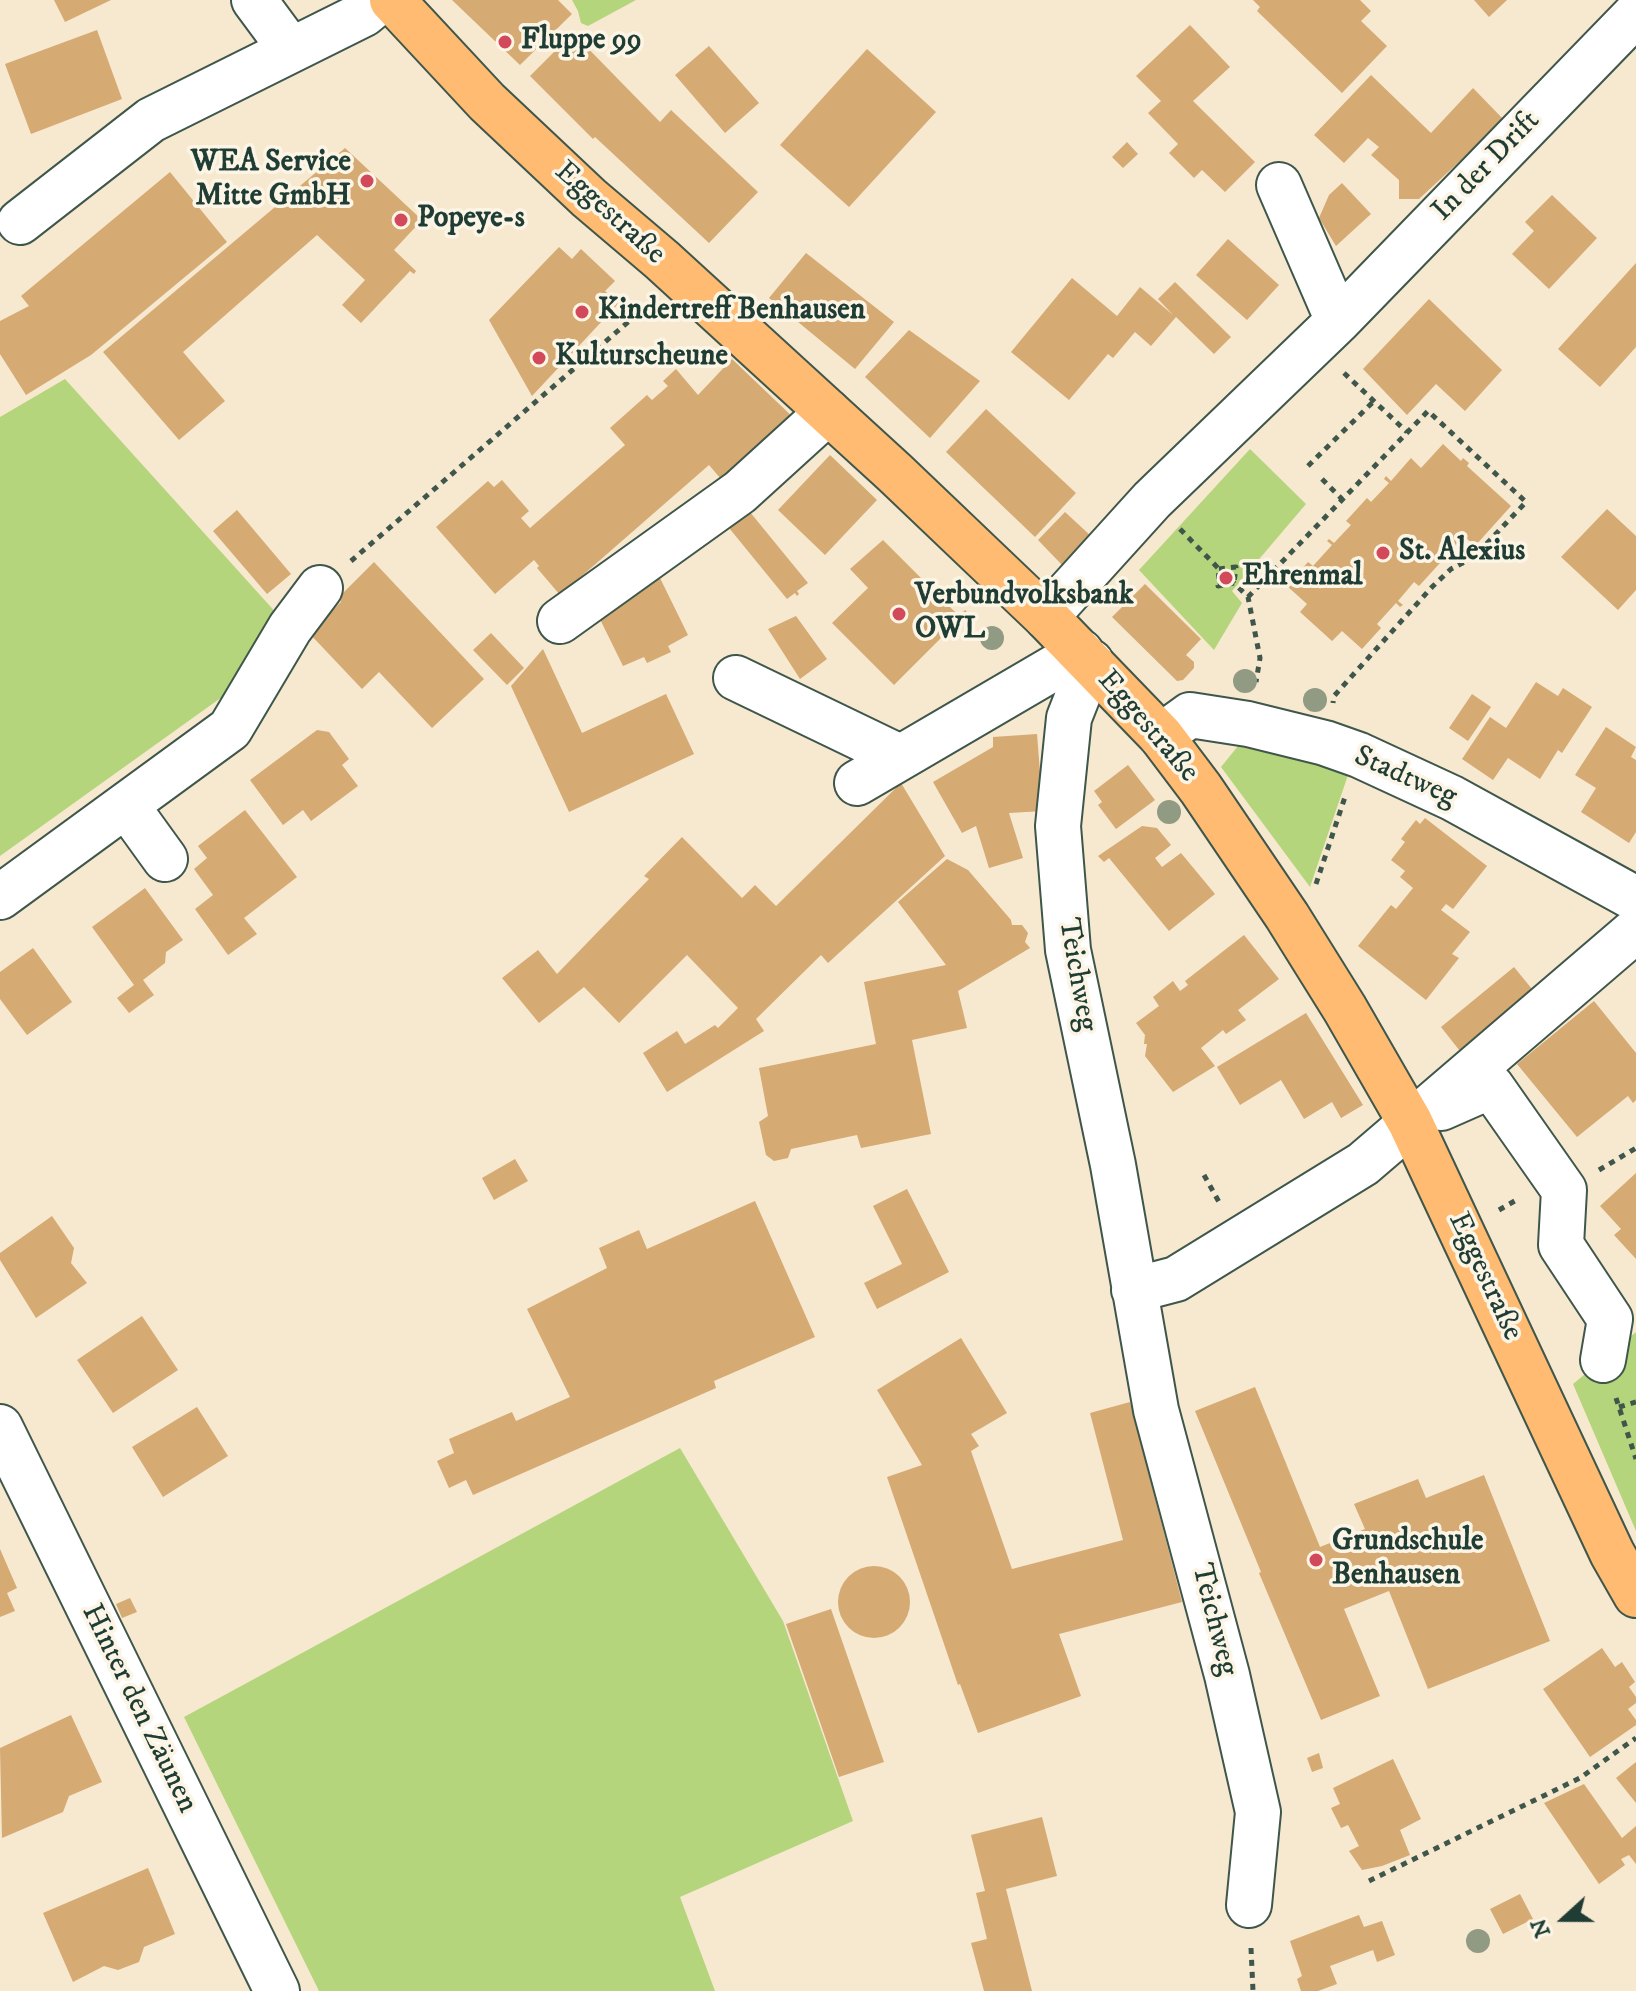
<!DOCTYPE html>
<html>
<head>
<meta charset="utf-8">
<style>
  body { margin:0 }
  #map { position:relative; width:1636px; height:1991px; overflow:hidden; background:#f7e8d0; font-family:"IM FELL DW Pica",serif }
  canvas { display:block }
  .north { position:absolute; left:1524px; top:1879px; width:80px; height:80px; -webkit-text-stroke:6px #fcf5e5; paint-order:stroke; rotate:249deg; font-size:22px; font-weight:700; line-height:32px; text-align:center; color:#1f3d34 }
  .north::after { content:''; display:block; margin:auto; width:28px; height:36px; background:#1f3d34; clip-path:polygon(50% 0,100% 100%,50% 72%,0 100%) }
</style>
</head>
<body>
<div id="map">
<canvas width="1636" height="1991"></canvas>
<div class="north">N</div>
</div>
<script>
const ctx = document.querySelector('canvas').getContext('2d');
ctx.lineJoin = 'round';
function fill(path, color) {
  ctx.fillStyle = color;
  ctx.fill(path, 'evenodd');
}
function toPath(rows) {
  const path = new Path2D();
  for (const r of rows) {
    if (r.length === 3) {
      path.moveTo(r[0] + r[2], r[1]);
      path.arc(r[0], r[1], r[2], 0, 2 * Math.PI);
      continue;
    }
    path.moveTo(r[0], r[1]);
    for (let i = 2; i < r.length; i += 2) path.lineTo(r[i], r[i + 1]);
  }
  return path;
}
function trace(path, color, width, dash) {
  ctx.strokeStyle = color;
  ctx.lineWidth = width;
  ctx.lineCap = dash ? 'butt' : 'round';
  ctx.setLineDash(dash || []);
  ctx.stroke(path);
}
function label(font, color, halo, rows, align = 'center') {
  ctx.font = font + ' "IM FELL DW Pica",serif';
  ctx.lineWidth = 7;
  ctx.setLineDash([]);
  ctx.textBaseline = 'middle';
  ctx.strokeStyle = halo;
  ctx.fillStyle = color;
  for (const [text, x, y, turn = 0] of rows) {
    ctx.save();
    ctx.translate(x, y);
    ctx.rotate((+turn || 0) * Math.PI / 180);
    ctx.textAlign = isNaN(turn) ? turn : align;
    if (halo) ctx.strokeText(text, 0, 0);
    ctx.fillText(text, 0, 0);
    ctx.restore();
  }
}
const green = toPath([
  [572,0,636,0,588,26,581,23,578,11],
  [65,379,279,616,222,697,0,856,0,417],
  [1250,449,1306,504,1232,591,1242,603,1214,650,1139,570],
  [1238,746,1349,772,1310,887,1221,767],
  [1636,1332,1636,1531,1573,1384],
  [680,1448,783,1621,853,1821,680,1897,715,1991,319,1991,184,1717]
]);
const building = toPath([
  [54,0,111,0,65,22],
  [452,0,558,0,572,14,520,65],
  [1253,0,1360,0,1371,11,1361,21,1387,46,1342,93,1257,11,1260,7],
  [1474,0,1507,0,1489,17],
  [1190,25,1230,67,1193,101,1255,162,1225,192,1202,170,1194,178,1169,153,1178,144,1148,113,1161,101,1136,76],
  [97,30,122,99,31,134,5,64],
  [573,33,660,122,671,110,758,192,709,243,595,137,593,139,530,76],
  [709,46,759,103,725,133,675,75],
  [867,49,936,112,849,207,780,145],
  [1371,75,1431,133,1473,88,1504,120,1419,199,1399,199,1399,180,1371,155,1379,147,1368,138,1344,163,1314,135],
  [1127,142,1138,154,1123,168,1112,157],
  [345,148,422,220,394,250,416,271,414,274,410,271,361,323,342,305,365,280,317,235,183,352,225,401,179,440,103,352],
  [170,172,227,242,91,355,26,395,0,354,0,321,29,306,21,296],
  [1342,183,1371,214,1336,246,1319,218,1329,195],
  [1552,195,1597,238,1549,289,1512,254,1534,231,1525,222],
  [1228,239,1279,285,1247,320,1196,275],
  [559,247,572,259,581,249,615,281,605,291,619,303,532,396,489,320],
  [806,253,894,322,855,369,769,298],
  [1636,263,1636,347,1600,387,1558,349],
  [1072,278,1117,316,1140,287,1173,315,1158,299,1175,282,1231,337,1214,354,1176,317,1151,346,1135,332,1113,358,1108,354,1069,400,1011,352],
  [1429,299,1502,370,1465,411,1436,384,1407,415,1363,369],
  [909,330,980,381,930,438,865,377],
  [732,359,798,422,727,486,709,465,560,595,537,568,539,566,534,560,495,594,436,527,488,481,494,487,502,480,529,511,521,518,530,528,625,445,610,428,647,395,652,400,668,386,663,381,676,369,698,395],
  [986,409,1076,493,1035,537,946,452],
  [1443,444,1461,461,1463,458,1469,463,1467,466,1511,506,1475,546,1465,537,1456,545,1452,541,1435,559,1440,563,1419,586,1414,582,1398,601,1403,605,1400,607,1396,603,1377,624,1381,628,1362,649,1342,631,1332,641,1300,612,1307,604,1287,586,1308,562,1313,566,1332,545,1327,541,1329,539,1334,543,1351,525,1346,521,1367,498,1371,502,1389,483,1384,479,1386,476,1391,481,1411,458,1421,468],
  [830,455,877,500,825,555,778,510],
  [745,506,808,583,797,591,799,594,797,596,795,593,787,599,725,523],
  [1607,509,1636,536,1636,590,1618,610,1561,557],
  [237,510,291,574,267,594,213,531],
  [1065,512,1092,537,1063,566,1038,540],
  [883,540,959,616,965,610,967,612,894,685,832,623,868,588,850,569],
  [374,562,484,679,432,728,379,672,362,689,309,633,341,602,338,598],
  [659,576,688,635,668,646,671,652,647,663,644,657,623,666,594,607],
  [1145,584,1201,639,1186,655,1194,662,1194,668,1183,680,1177,681,1112,617],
  [796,616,827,659,800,679,768,629],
  [491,633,524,668,507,685,473,650],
  [543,649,582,733,666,694,694,754,569,812,511,686],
  [1536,682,1558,696,1563,688,1592,707,1562,753,1558,750,1540,779,1508,758,1493,780,1462,759,1490,717,1506,728],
  [1472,694,1491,707,1468,741,1449,728],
  [1606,727,1636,747,1631,757,1636,760,1636,832,1629,843,1581,812,1596,788,1575,775],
  [317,730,329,732,349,759,342,765,358,786,311,821,303,810,283,825,250,780],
  [1037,734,1043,811,1009,813,1023,858,989,868,976,826,962,833,933,782,993,747,993,737],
  [1128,765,1155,800,1116,829,1098,805,1102,802,1094,791],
  [901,783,945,856,828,963,821,955,756,1019,764,1031,667,1092,643,1053,677,1031,685,1044,715,1025,718,1028,738,1008,687,955,619,1023,584,987,539,1023,502,978,538,950,557,974,649,879,644,876,682,837,742,898,755,885,776,906],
  [245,810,297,877,244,918,257,934,228,955,195,909,213,895,194,869,207,858,198,846],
  [1425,818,1487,866,1453,909,1446,904,1441,910,1470,932,1452,954,1459,958,1426,1000,1358,946,1391,905,1396,909,1413,888,1400,877,1405,871,1391,860,1405,842,1401,839,1416,820,1420,824],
  [1142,826,1157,828,1171,845,1155,858,1162,867,1181,853,1215,894,1169,931,1109,858,1104,862,1098,856],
  [947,859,968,870,1011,920,1012,925,1022,925,1028,933,1025,942,1030,948,958,991,967,1028,912,1040,931,1134,861,1148,857,1135,791,1149,788,1158,774,1161,766,1155,759,1122,768,1116,759,1068,876,1044,864,982,946,965,898,902],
  [145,888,183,940,166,952,165,963,143,980,154,995,129,1013,117,998,134,985,92,927],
  [1244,935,1279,979,1238,1010,1246,1020,1226,1034,1223,1030,1201,1048,1215,1066,1173,1092,1145,1056,1147,1044,1144,1044,1145,1035,1136,1023,1159,1006,1153,997,1173,981,1180,991,1188,985,1185,981],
  [33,948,72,1002,27,1035,0,999,0,972],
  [1514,967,1541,1000,1467,1060,1441,1027],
  [1594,1001,1636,1053,1636,1100,1633,1103,1628,1096,1577,1137,1517,1064],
  [1306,1013,1363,1105,1341,1118,1332,1102,1304,1119,1281,1080,1240,1105,1217,1067],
  [515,1159,528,1181,494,1200,482,1178],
  [1636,1173,1636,1259,1614,1235,1621,1229,1600,1206],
  [907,1189,949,1272,877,1309,864,1283,902,1264,873,1206],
  [755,1201,815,1337,714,1381,716,1388,473,1495,466,1480,449,1488,437,1461,454,1453,449,1439,512,1412,516,1421,570,1397,527,1309,607,1268,599,1248,639,1230,647,1249],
  [52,1216,74,1248,71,1263,87,1283,36,1318,0,1260,0,1253],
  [142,1316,178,1370,113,1413,77,1360],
  [961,1338,1007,1413,971,1434,979,1446,971,1451,1012,1569,1123,1540,1090,1413,1130,1402,1182,1602,1059,1634,1081,1696,978,1733,960,1684,958,1685,887,1477,922,1465,877,1390],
  [1255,1387,1320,1547,1365,1529,1354,1504,1418,1479,1426,1498,1484,1475,1550,1641,1428,1689,1389,1591,1344,1609,1380,1696,1321,1720,1259,1573,1261,1572,1195,1411],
  [197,1407,228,1456,163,1497,132,1447],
  [0,1549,17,1588,7,1593,15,1611,0,1617],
  [874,1602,36],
  [130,1598,137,1612,122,1618,116,1604],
  [831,1609,884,1762,839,1777,786,1624],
  [1602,1648,1615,1667,1622,1662,1635,1682,1629,1687,1636,1697,1636,1703,1628,1709,1636,1720,1636,1725,1590,1757,1543,1689],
  [71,1715,102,1782,69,1796,63,1812,2,1838,0,1748],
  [1319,1753,1323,1768,1312,1772,1307,1758],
  [1393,1759,1421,1819,1400,1830,1410,1855,1382,1866,1362,1870,1349,1851,1359,1846,1348,1825,1341,1828,1331,1808,1340,1804,1333,1788],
  [1636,1762,1636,1803,1616,1778],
  [1584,1784,1622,1838,1636,1826,1636,1864,1629,1855,1621,1859,1625,1865,1599,1884,1544,1803],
  [1042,1817,1057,1876,1006,1889,1032,1991,984,1991,971,1943,987,1939,976,1893,985,1891,971,1835],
  [148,1868,175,1934,144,1947,139,1962,118,1970,104,1966,73,1982,43,1913],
  [1520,1894,1533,1919,1503,1934,1490,1909],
  [1359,1915,1364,1927,1382,1921,1395,1955,1377,1962,1373,1950,1330,1966,1337,1984,1318,1991,1301,1991,1297,1979,1302,1976,1290,1941]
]);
const path = toPath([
  [1344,373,1407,432],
  [1308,466,1374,401],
  [1322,479,1342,499],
  [1180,529,1219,569,1218,586,1234,583,1248,597,1260,658,1256,682],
  [351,561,649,304],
  [1219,569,1236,567,1234,583],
  [1248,597,1428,411,1526,502,1474,557,1451,569,1432,587,1334,696,1333,703],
  [1316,884,1346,794],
  [1599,1170,1636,1148],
  [1204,1175,1219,1202],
  [1499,1210,1518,1199],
  [1616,1398,1636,1459],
  [1619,1407,1636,1402],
  [1369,1881,1580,1778,1636,1738],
  [1251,1948,1253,1991]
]);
const minor = toPath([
  [254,0,291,50],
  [1279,185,1338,321],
  [20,222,151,120,364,14,381,0],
  [1046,617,1152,500,1338,321,1636,14],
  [560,621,740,492,828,412],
  [1091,662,1069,718,1058,826,1068,950,1113,1165,1156,1410,1227,1675,1258,1812,1249,1905],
  [736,678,900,757],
  [1161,736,1190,715,1248,724,1325,743,1359,755,1452,798,1636,899],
  [857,783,1081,652],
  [126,805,165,859],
  [0,897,230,729,290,628,320,588],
  [1441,1108,1491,1086,1564,1190,1561,1245,1610,1319,1603,1360],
  [1134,1290,1176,1279,1363,1164,1636,930],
  [0,1427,277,1991]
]);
const major = toPath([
  [392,0,487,102,589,198,662,260,895,473,1046,617,1161,736,1201,789,1287,916,1345,1009,1410,1122,1612,1553,1636,1595]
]);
const trees = [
  [992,638],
  [1245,681],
  [1315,700],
  [1169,812],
  [1478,1941]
];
const markers = [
  [505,42,8,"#d1495b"],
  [367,181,8,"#d1495b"],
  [401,220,8,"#d1495b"],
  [582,312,8,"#d1495b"],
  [539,358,8,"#d1495b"],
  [1383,553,8,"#d1495b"],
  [1226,578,8,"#d1495b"],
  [899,614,8,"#d1495b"],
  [1316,1560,8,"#d1495b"]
];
const poiNames = [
  ["Fluppe 99",521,42],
  ["WEA Service",351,164,"right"],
  ["Mitte GmbH",351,198,"right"],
  ["Popeye-s",417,220],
  ["Kindertreff Benhausen",598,312],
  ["Kulturscheune",555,358],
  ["St. Alexius",1399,553],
  ["Ehrenmal",1242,578],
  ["Verbundvolksbank",915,597],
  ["OWL",915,631],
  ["Grundschule",1332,1543],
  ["Benhausen",1332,1577]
];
const streetNames = [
  ["In der Drift",1487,167,-46],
  ["Eggestraße",609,214,42],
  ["Eggestraße",1147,727,49],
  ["Stadtweg",1405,778,24],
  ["Teichweg",1076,975,80],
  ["Eggestraße",1484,1277,65],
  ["Teichweg",1213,1620,76],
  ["Hinter den Zäunen",138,1709,64]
];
fill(green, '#b5d57c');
fill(building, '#d5aa73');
trace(minor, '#3f574b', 48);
trace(major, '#3f574b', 48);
trace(path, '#3f574b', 5, [6, 6]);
trace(minor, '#fff', 44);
trace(major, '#ffbb71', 44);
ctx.fillStyle = '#919a82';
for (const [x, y] of trees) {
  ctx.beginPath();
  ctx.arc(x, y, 12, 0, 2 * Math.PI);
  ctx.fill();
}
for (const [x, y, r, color] of markers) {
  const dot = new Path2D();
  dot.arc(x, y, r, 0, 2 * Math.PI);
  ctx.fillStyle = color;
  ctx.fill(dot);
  trace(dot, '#fcf5e5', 3);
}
label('bold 30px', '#1f3d34', '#fcf5e5', poiNames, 'left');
label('30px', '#1f3d34', '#fcf5e5', streetNames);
</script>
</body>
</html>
